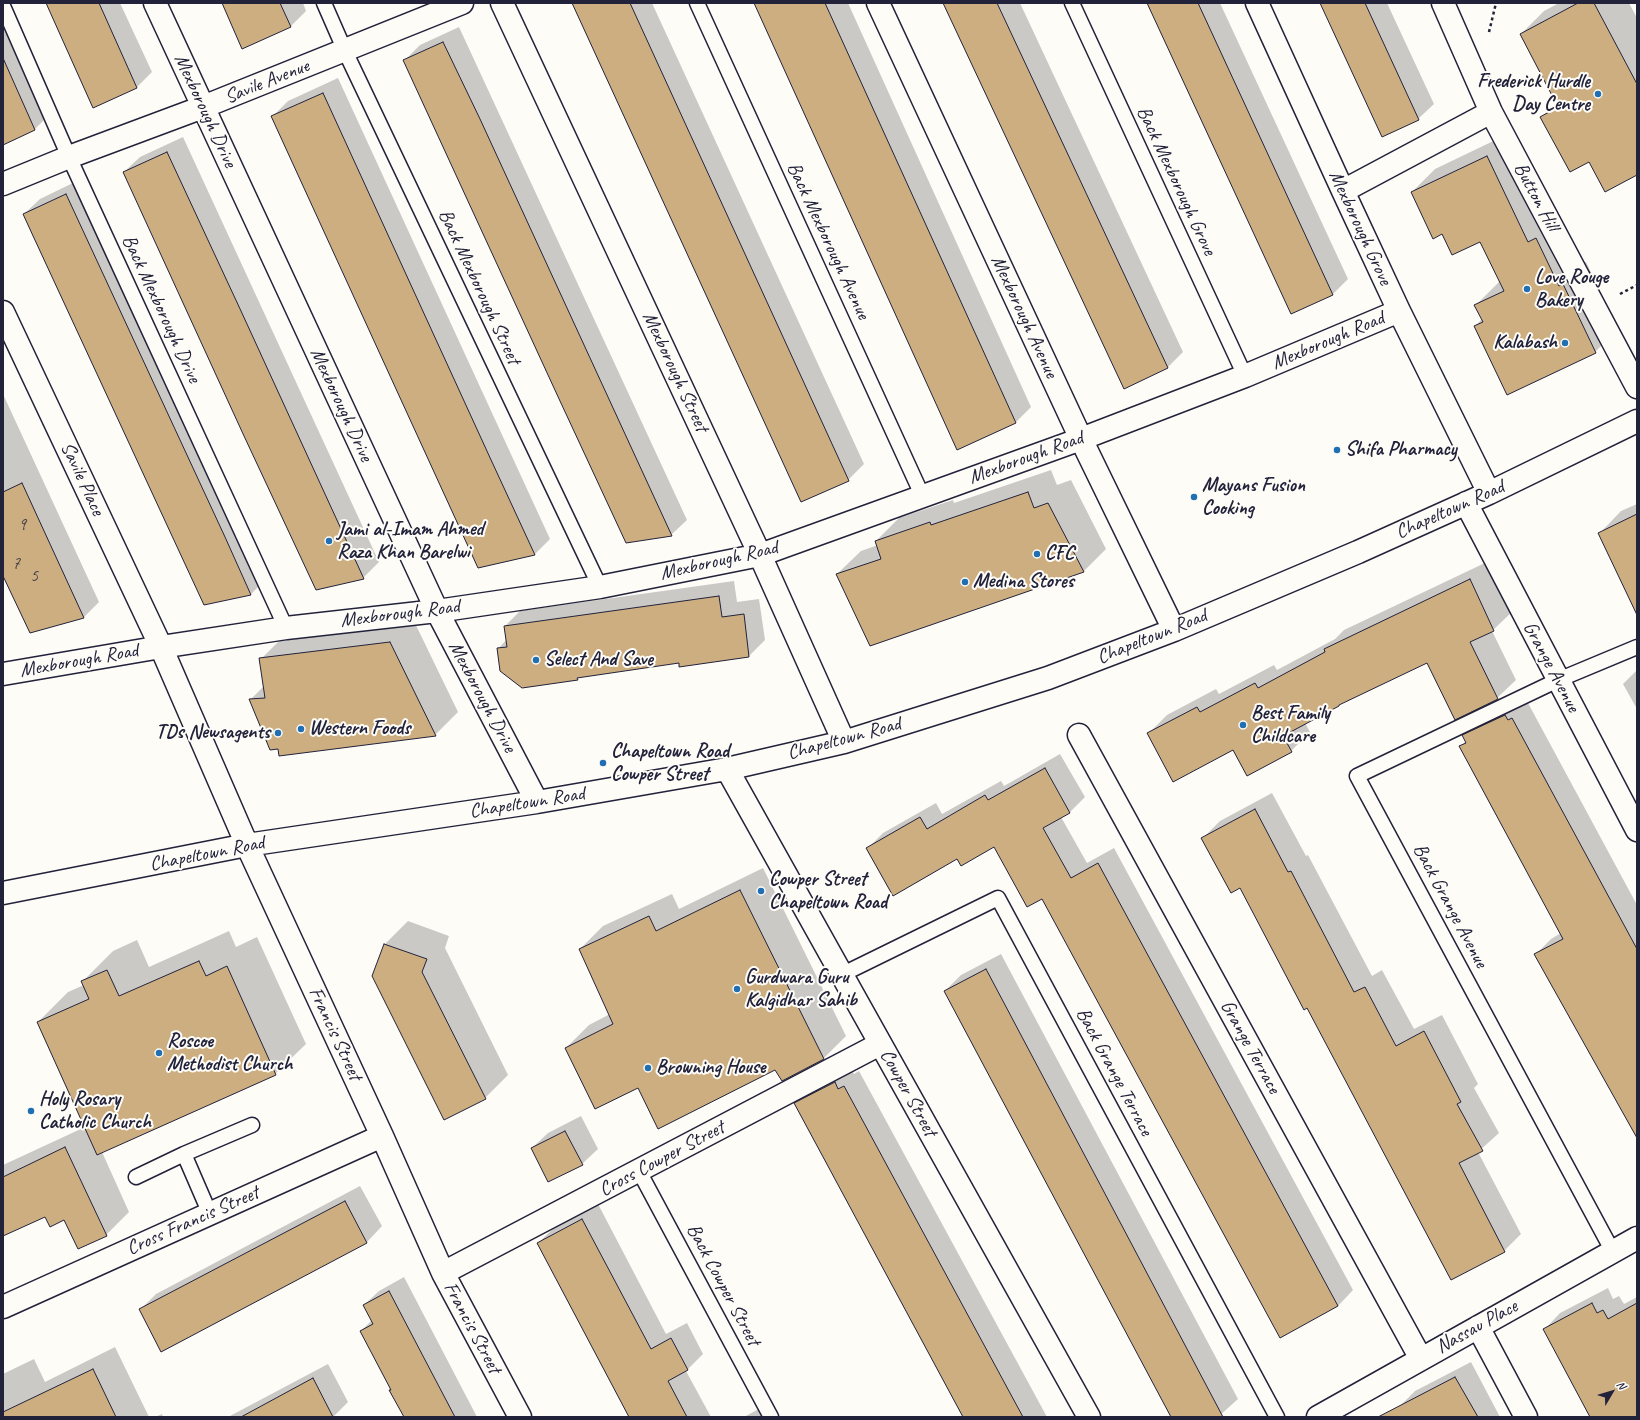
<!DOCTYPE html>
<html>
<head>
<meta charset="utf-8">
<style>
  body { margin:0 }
  #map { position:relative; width:1640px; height:1420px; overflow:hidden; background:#fdfcf7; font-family:Caveat,sans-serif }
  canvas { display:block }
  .frame { position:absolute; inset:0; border:4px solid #22223b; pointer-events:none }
  .north { position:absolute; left:1592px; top:1372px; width:40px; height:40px; -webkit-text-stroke:3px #fdfcf7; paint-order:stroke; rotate:52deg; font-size:11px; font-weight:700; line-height:16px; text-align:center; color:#22223b }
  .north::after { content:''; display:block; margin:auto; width:14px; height:18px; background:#22223b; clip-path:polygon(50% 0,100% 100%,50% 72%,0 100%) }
</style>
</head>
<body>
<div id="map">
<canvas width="1640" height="1420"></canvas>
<div class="frame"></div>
<div class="north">N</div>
</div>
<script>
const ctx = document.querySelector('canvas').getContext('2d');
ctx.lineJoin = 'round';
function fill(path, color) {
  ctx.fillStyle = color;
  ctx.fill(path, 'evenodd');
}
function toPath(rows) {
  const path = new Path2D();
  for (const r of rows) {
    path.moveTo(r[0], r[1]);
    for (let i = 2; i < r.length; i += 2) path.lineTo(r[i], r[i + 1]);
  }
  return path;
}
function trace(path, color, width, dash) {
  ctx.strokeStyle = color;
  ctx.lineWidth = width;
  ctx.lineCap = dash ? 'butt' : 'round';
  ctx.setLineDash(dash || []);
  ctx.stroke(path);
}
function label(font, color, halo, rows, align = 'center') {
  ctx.font = font + ' Caveat,sans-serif';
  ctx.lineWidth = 4;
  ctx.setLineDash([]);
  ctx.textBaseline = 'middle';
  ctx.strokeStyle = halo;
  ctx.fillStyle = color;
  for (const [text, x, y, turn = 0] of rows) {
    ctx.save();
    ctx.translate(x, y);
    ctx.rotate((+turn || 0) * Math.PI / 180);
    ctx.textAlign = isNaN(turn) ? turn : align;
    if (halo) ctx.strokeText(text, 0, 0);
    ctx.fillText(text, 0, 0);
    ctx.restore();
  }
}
const shadow = toPath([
  [47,3,120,3,152,72,136,88],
  [222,3,303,3,306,11,291,26],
  [573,3,652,3,864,464,848,480],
  [755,3,848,3,1031,407,1016,422],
  [944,3,1020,3,1183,352,1167,368],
  [1148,3,1220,3,1348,279,1332,295],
  [1321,3,1387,3,1434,104,1418,119],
  [1559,3,1629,3,1637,18,1637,174,1589,161,1542,117,1557,102,1521,34,1544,11],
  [3,11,50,114,34,130,3,143],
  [459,27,687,520,671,535,404,61,420,45],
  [338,78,550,539,535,554,272,117,288,101],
  [1510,133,1552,220,1560,216,1582,263,1586,262,1618,329,1595,352,1475,326,1482,319,1476,305,1500,281,1481,240,1443,233,1412,192,1435,169],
  [183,137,379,562,363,578,124,172,140,157],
  [81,179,266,579,251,594,24,214,40,199],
  [3,394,99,602,84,617,30,631,3,573],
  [1051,470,1057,485,1071,480,1106,549,1083,572,837,574,861,551,878,545,876,541,899,518,953,500,954,503],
  [1637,504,1637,586,1599,534,1621,511],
  [1489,561,1513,611,1492,631,1516,680,1497,698,1428,662,1341,703,1305,723,1310,732,1291,751,1233,749,1148,734,1167,715,1216,689,1219,694,1274,665,1277,670,1335,639,1344,630],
  [734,581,737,602,759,599,765,640,749,656,680,665,680,662,581,676,577,679,498,649,507,639,505,626,520,611],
  [413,619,458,712,435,735,278,748,250,700,264,686,261,659,284,636],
  [1637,670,1637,709,1623,684],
  [1521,700,1524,705,1528,703,1637,905,1637,1136,1536,954,1551,939,1561,933,1460,747,1466,741,1463,735,1479,720],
  [1060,754,1085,797,1070,812,1061,817,1087,863,1114,848,1353,1290,1338,1306,1043,897,995,846,958,858,868,848,883,833,936,803,942,814,1001,781,1004,786],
  [1272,793,1306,856,1308,855,1372,976,1382,970,1414,1029,1442,1015,1478,1084,1474,1088,1499,1133,1478,1152,1521,1234,1504,1251,1307,1007,1241,886,1203,838,1220,821],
  [763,868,846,1036,823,1059,775,1068,638,1086,566,1048,589,1025,610,1014,580,949,603,926,672,894,679,909],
  [408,921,449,936,445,948,508,1075,485,1098,374,976,385,944],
  [229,931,236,947,257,937,306,1044,275,1074,102,1152,129,1212,106,1235,65,1219,45,1215,3,1235,3,1165,85,1127,38,1022,68,992,84,985,83,981,113,951,137,940,149,967],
  [1001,954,1238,1399,1218,1417,1172,1417,945,991,961,975],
  [850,1067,854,1074,859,1071,1047,1417,965,1417,795,1104,810,1088],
  [581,1116,598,1149,582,1164,532,1148,548,1133],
  [360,1186,382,1226,367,1242,162,1350,140,1310,156,1294],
  [598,1204,666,1334,687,1323,703,1354,686,1371,711,1417,631,1417,538,1243,554,1228],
  [404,1277,477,1417,405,1417,361,1331,372,1320,364,1305,379,1291],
  [1608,1288,1613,1299,1619,1296,1624,1304,1637,1297,1637,1417,1591,1417,1545,1329,1560,1313],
  [115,1347,149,1417,3,1417,3,1374,34,1359,45,1382],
  [1471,1362,1500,1417,1405,1417,1400,1406,1415,1391],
  [328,1364,348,1402,333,1417,228,1417],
  [766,1405,772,1417,744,1417],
  [162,1414,163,1417,155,1417]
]);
const building = toPath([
  [46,3,99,3,137,88,93,108,46,3],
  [222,3,280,3,291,27,242,49,222,3],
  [572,3,630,3,849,481,801,502,572,3],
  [754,3,825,3,1016,423,957,450,754,3],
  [943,3,997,3,1168,368,1124,389,943,3],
  [1147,3,1198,3,1333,295,1291,314,1147,3],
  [1320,3,1365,3,1419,120,1382,137,1320,3],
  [1578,3,1594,3,1637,84,1637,175,1605,192,1589,162,1570,172,1540,117,1558,107,1520,34,1578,3],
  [443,42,480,119,672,536,626,543,560,401,403,60,443,42],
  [3,58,35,130,3,145,3,58],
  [323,93,492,462,535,555,478,568,271,116,323,93],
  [167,152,241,311,364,579,316,590,244,436,123,172,167,152],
  [1487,156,1528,242,1536,238,1559,286,1563,284,1596,353,1507,395,1474,326,1483,322,1474,305,1504,291,1480,242,1452,255,1442,234,1433,239,1411,192,1487,156],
  [66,194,225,537,251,595,204,605,34,238,23,214,66,194],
  [22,483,84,618,30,633,3,576,3,492,22,483],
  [1028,492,1034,508,1048,503,1084,572,870,646,836,574,881,559,875,541,930,522,931,525,1028,492],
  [1637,514,1637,615,1598,533,1637,514],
  [1470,579,1494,631,1470,642,1498,699,1455,720,1427,663,1339,705,1339,706,1283,736,1292,752,1247,776,1233,750,1173,782,1147,733,1197,707,1200,712,1255,683,1258,688,1325,652,1324,649,1470,579],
  [719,596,722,617,744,614,749,657,679,667,679,663,577,678,578,680,522,688,500,671,497,648,507,647,504,626,719,596],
  [390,642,436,736,279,756,278,749,270,750,249,699,265,698,259,658,390,642],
  [1505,715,1508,720,1512,718,1637,949,1637,1138,1534,954,1563,939,1459,746,1466,743,1462,735,1505,715],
  [1045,768,1070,813,1043,828,1071,878,1098,863,1338,1306,1280,1338,1042,899,1027,907,994,847,961,866,957,859,893,896,866,848,920,817,927,829,985,795,988,800,1045,768],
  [1255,809,1288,872,1291,871,1354,992,1365,987,1396,1046,1424,1031,1461,1102,1457,1104,1483,1151,1459,1163,1505,1252,1451,1280,1307,1008,1304,1010,1240,888,1231,893,1201,838,1255,809],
  [740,890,824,1059,782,1081,775,1070,658,1129,638,1088,595,1109,565,1048,613,1024,579,949,649,916,656,931,740,890],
  [384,944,427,959,422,972,486,1099,444,1120,372,976,384,944],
  [199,961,206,976,227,966,276,1075,97,1155,37,1022,89,999,81,981,107,970,119,996,199,961],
  [986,969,1121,1224,1223,1417,1171,1417,944,991,986,969],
  [835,1082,838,1089,844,1086,1023,1417,963,1417,794,1103,835,1082],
  [565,1131,583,1165,548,1182,531,1148,565,1131],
  [65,1147,107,1236,78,1249,64,1220,50,1227,45,1217,3,1236,3,1177,65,1147],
  [345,1201,367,1243,161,1352,139,1309,345,1201],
  [582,1219,651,1349,671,1338,688,1370,668,1381,687,1417,629,1417,537,1243,582,1219],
  [389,1291,424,1358,455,1417,404,1417,389,1390,391,1390,360,1331,373,1324,363,1305,389,1291],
  [1592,1303,1597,1313,1603,1310,1608,1319,1637,1303,1637,1417,1590,1417,1543,1329,1592,1303],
  [93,1369,116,1417,3,1417,3,1412,93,1369],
  [1455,1377,1478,1417,1378,1417,1455,1377],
  [313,1378,333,1417,241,1417,313,1378]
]);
const path = toPath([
  [1489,32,1496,3],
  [1620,294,1637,285]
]);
const lane = toPath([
  [324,3,345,51,600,587],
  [697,3,922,495],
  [1072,3,1245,376],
  [3,6,69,157,286,628],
  [843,974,998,898,1277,1417],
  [184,1154,210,1214],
  [639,1171,771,1417],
  [136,1177,184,1154,252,1125],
  [1613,1252,1357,776,1558,680,1637,647]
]);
const street = toPath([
  [155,3,437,611,537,802],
  [502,3,760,555,844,742],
  [878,3,1081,439,1174,630],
  [1257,3,1343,191,1399,311,1489,493],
  [1443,3,1491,112,1637,387],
  [3,184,69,157,203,107,462,3],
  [1343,191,1491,112],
  [3,312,161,647,247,845,382,1136,443,1273,520,1417],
  [1466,503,1637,830],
  [3,674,161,647,286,628,437,611,600,587,760,555,1081,439,1245,376,1399,311],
  [1079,735,1421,1359],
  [727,769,1089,1417],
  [3,893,247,845,537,802,727,769,844,742,1048,678,1174,630,1358,552,1489,493,1637,421],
  [443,1273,880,1044],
  [3,1307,382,1136],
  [1478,1327,1526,1417],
  [1318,1417,1637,1238]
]);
const markers = [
  [1598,94,4,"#1f6fb2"],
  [1527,289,4,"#1f6fb2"],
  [1565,343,4,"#1f6fb2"],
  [1337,450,4,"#1f6fb2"],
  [1194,497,4,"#1f6fb2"],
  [329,541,4,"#1f6fb2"],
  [1037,554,4,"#1f6fb2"],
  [965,582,4,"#1f6fb2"],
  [536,660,4,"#1f6fb2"],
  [1243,725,4,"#1f6fb2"],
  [301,729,4,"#1f6fb2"],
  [278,733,4,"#1f6fb2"],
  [603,763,4,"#1f6fb2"],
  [761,891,4,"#1f6fb2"],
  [737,989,4,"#1f6fb2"],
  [159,1053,4,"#1f6fb2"],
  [648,1068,4,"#1f6fb2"],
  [31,1111,4,"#1f6fb2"]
];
const numberNames = [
  ["9",22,525],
  ["7",16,564],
  ["5",34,576]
];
const streetNames = [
  ["Savile Avenue",267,82,-22],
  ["Mexborough Drive",205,111,65],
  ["Back Mexborough Grove",1176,181,65],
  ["Button Hill",1536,197,62],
  ["Mexborough Grove",1360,228,65],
  ["Back Mexborough Avenue",828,241,65],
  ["Back Mexborough Street",479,287,65],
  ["Back Mexborough Drive",161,309,65],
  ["Mexborough Avenue",1024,317,65],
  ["Mexborough Road",1328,341,-23],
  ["Mexborough Street",675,372,65],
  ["Mexborough Drive",341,405,65],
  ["Mexborough Road",1026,458,-20],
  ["Savile Place",82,479,65],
  ["Chapeltown Road",1450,510,-24],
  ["Mexborough Road",719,561,-13],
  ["Mexborough Road",400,614,-7],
  ["Chapeltown Road",1152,637,-22],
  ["Mexborough Road",79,661,-10],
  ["Grange Avenue",1551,667,62],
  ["Mexborough Drive",482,697,62],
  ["Chapeltown Road",844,739,-15],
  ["Chapeltown Road",527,803,-9],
  ["Chapeltown Road",207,854,-11],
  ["Back Grange Avenue",1450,906,62],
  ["Francis Street",335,1034,65],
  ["Grange Terrace",1250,1047,61],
  ["Back Grange Terrace",1114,1072,62],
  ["Cowper Street",908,1093,61],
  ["Cross Cowper Street",662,1159,-28],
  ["Cross Francis Street",193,1221,-24],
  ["Back Cowper Street",723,1285,62],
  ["Nassau Place",1477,1327,-29],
  ["Francis Street",472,1328,62]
];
const poiNames = [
  ["Frederick Hurdle",1590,82,"right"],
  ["Day Centre",1590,105,"right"],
  ["Love Rouge",1535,278],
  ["Bakery",1535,301],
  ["Kalabash",1557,343,"right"],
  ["Shifa Pharmacy",1345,450],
  ["Mayans Fusion",1202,486],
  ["Cooking",1202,509],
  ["Jami al-Imam Ahmed",337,530],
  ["Raza Khan Barelwi",337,553],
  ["CFC",1045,554],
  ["Medina Stores",973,582],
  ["Select And Save",544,660],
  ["Best Family",1251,714],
  ["Childcare",1251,737],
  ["Western Foods",309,729],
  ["TDs Newsagents",270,733,"right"],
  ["Chapeltown Road",611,752],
  ["Cowper Street",611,775],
  ["Cowper Street",769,880],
  ["Chapeltown Road",769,903],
  ["Gurdwara Guru",745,978],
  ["Kalgidhar Sahib",745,1001],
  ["Roscoe",167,1042],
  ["Methodist Church",167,1065],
  ["Browning House",656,1068],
  ["Holy Rosary",39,1100],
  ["Catholic Church",39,1123]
];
fill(shadow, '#0003');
fill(building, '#cdae81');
trace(building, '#22223b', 1);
trace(lane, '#22223b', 17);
trace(street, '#22223b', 25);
trace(path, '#22223b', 2.5, [3, 3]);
trace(lane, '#fdfcf7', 14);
trace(street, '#fdfcf7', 22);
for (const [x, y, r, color] of markers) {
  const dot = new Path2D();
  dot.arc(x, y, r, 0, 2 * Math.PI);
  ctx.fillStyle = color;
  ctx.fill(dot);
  trace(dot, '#fdfcf7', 1.5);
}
label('18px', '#4d454c', null, numberNames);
label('20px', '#22223b', '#fdfcf7', streetNames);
label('bold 20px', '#22223b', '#fdfcf7', poiNames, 'left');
</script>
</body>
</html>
